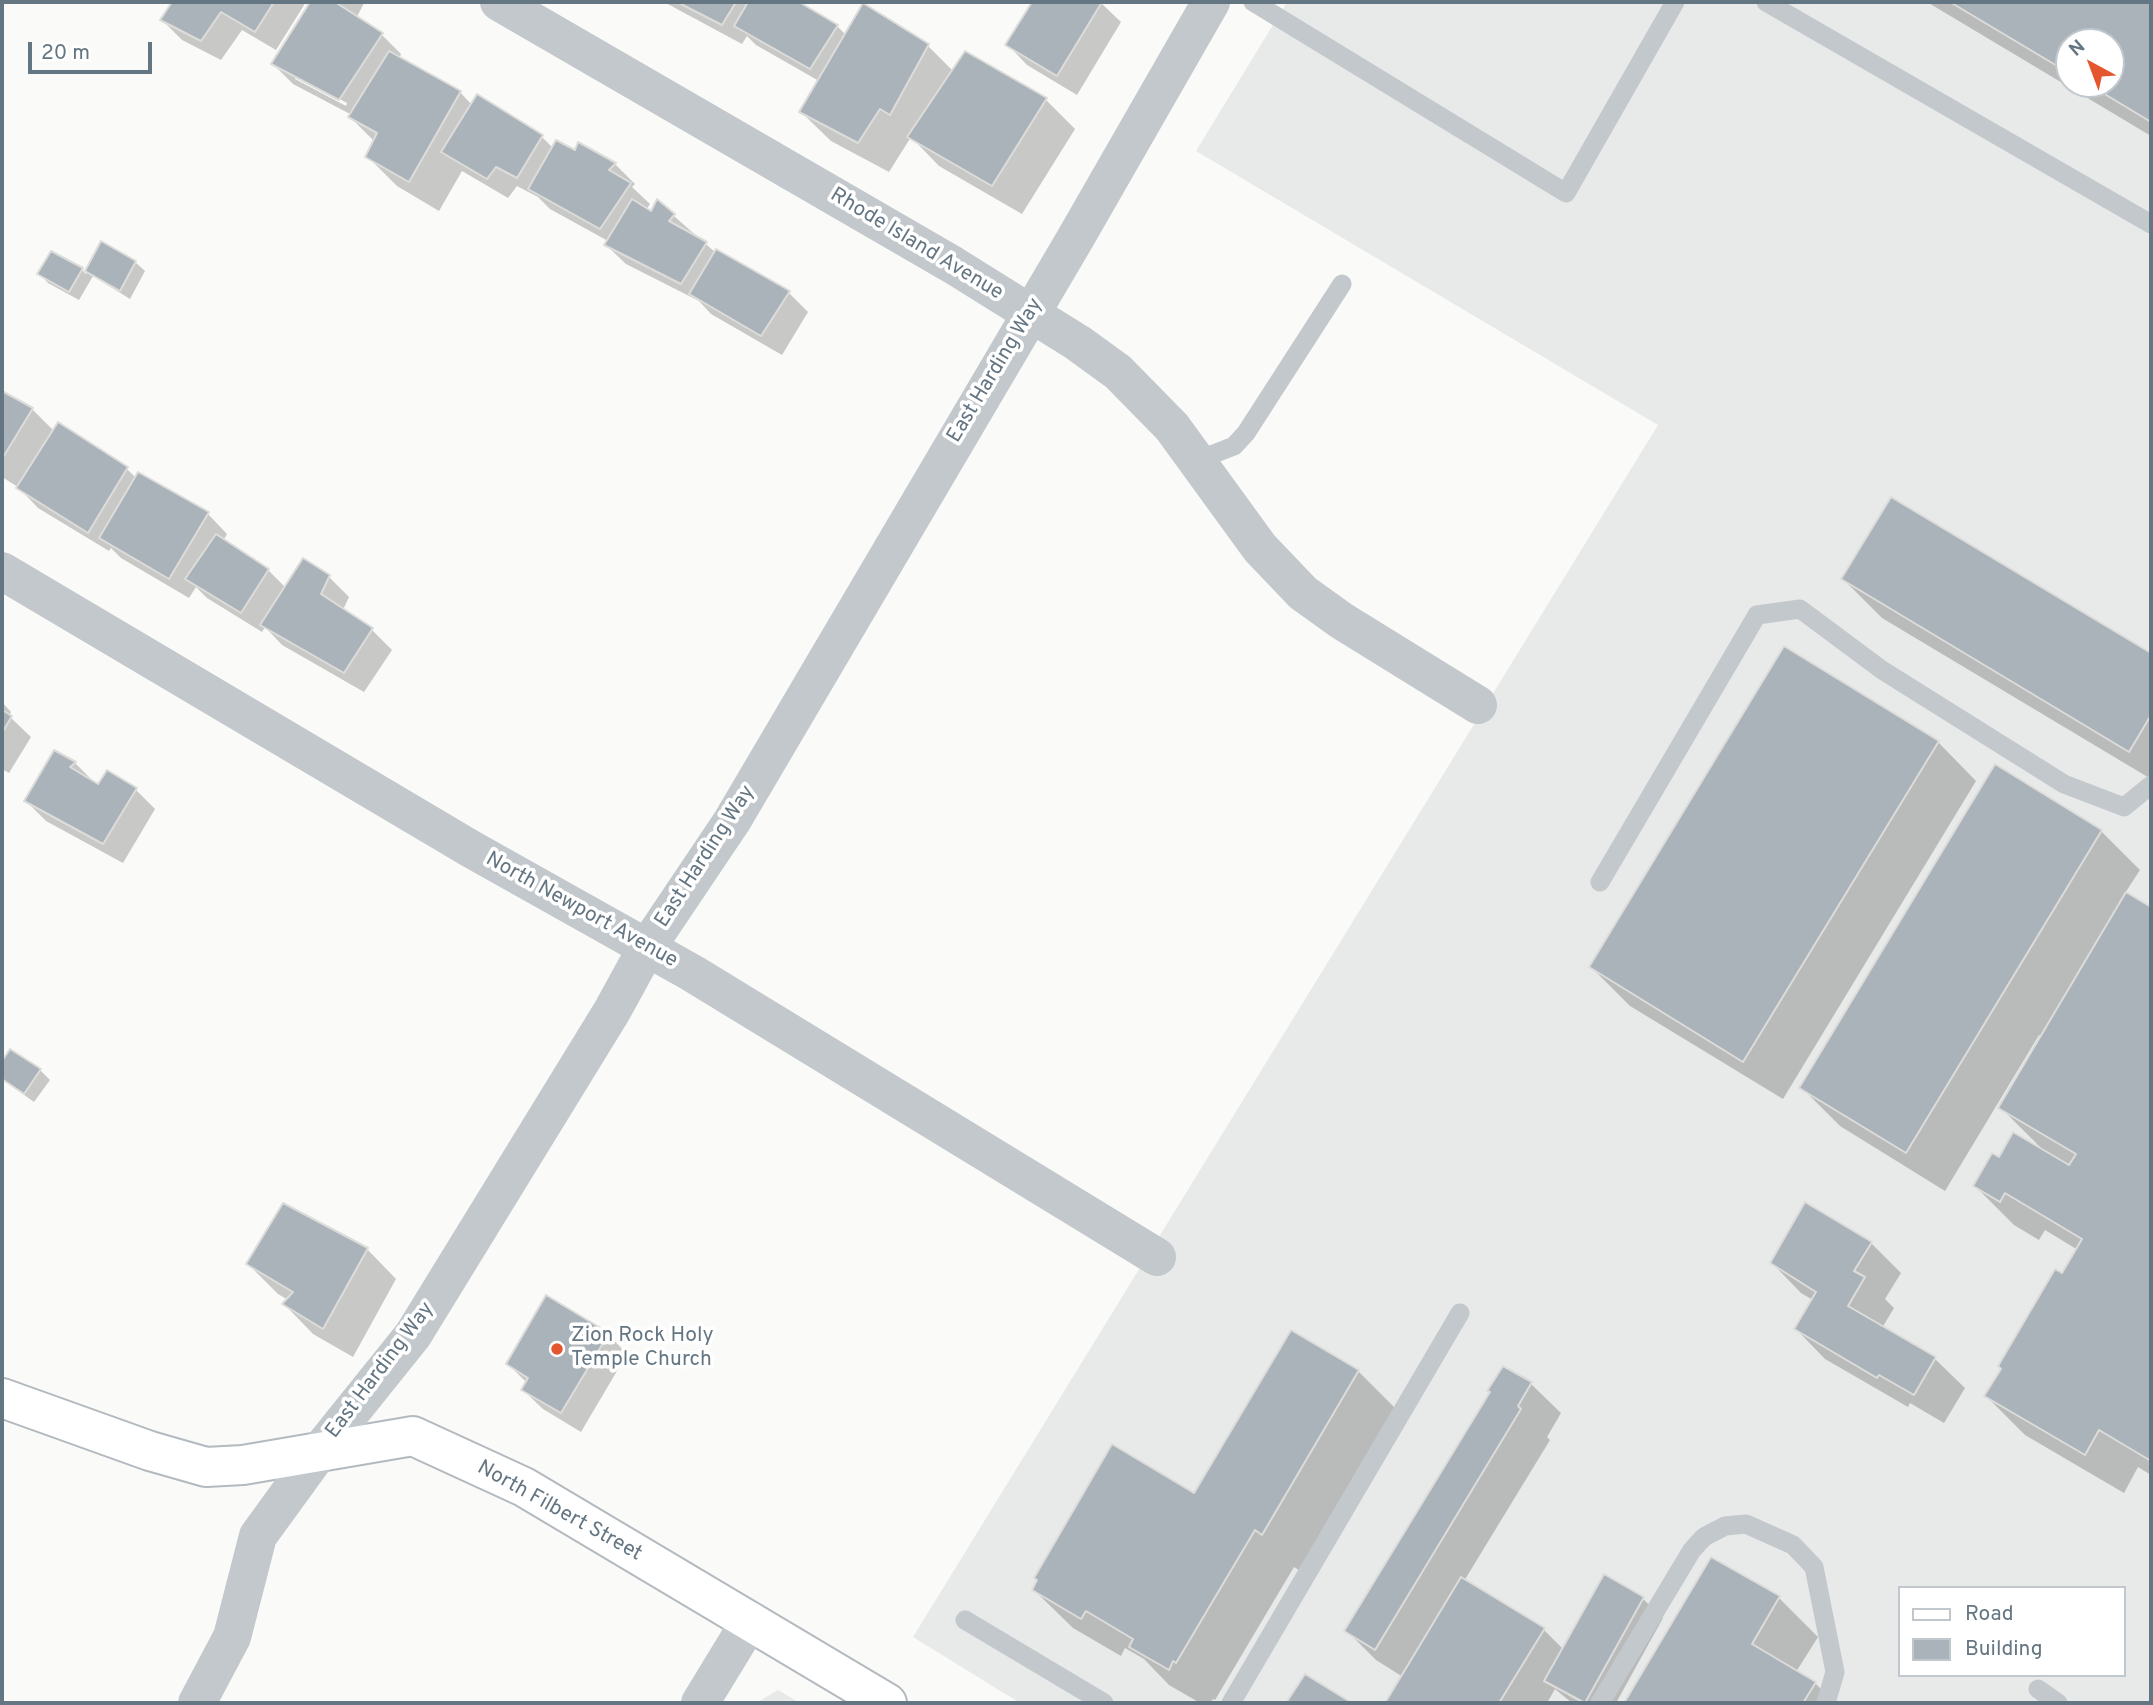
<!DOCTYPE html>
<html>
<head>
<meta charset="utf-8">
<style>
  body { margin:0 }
  #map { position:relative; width:2153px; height:1705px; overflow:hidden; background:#fafaf8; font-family:Overpass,sans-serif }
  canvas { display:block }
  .frame { position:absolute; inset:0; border:4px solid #657683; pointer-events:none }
  .legend { position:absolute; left:1898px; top:1586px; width:228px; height:91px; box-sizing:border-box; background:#fff; border:2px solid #c1c8cd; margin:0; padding:9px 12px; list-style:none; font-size:21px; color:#657683 }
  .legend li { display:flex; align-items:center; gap:14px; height:35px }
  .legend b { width:35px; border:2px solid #c1c8cd }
  .north { position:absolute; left:2055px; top:28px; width:70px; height:70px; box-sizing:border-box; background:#fff; border:2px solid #c1c8cd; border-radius:50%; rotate:319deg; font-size:19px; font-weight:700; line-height:28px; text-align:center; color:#657683 }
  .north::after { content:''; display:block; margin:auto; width:24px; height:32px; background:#e4572e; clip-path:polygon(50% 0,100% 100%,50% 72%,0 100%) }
  .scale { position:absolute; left:28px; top:42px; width:124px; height:32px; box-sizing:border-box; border:4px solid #657683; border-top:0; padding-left:9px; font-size:21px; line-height:24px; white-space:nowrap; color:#657683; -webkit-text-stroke:5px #fff; paint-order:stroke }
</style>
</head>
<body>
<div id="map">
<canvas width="2153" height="1705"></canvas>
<div class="frame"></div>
<ul class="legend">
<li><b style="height:9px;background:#fff"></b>Road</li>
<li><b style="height:19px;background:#aab3b9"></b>Building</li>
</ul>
<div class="north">N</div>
<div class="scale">20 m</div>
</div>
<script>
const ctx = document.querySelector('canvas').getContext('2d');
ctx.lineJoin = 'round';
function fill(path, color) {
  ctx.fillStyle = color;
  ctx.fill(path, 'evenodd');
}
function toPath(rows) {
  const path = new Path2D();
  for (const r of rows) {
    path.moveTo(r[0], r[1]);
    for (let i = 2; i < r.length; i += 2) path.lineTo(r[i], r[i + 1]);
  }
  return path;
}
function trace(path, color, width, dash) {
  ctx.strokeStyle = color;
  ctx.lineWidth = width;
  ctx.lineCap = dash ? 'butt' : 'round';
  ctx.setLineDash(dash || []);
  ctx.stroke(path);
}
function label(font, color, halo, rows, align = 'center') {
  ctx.font = font + ' Overpass,sans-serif';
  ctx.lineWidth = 7;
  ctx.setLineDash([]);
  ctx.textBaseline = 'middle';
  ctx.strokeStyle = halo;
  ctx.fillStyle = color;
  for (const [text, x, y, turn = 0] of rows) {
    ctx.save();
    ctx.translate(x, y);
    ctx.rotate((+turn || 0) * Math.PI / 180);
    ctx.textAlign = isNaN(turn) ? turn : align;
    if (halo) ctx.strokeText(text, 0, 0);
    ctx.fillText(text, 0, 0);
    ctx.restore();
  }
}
const built = toPath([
  [1287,2,2151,2,2151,1703,1020,1703,913,1637,1658,425,1196,151],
  [2069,42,2111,42,2111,84,2069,84],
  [1899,1588,2123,1588,2123,1675,1899,1675],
  [778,1690,800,1703,756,1703]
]);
const shadow = toPath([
  [174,2,306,2,276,50,242,30,221,60,182,40,162,20],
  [312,2,363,2,364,3,356,19,382,35,401,54,399,59,460,92,472,105,477,97,542,137,553,148,575,153,579,145,615,164,635,184,632,187,650,204,646,210,652,214,658,202,716,253,789,293,808,312,782,355,711,314,699,301,626,264,606,245,608,241,550,209,538,197,517,186,508,198,462,171,439,211,397,186,367,156,374,141,350,117,352,115,293,84,273,64],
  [295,75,347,103,346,106,295,79],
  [664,2,796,2,837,26,846,35,927,45,953,71,1045,99,1075,129,1022,214,939,166,911,137,889,172,831,141,801,112,819,81,756,45,747,36,742,44],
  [1034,2,1100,2,1121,22,1077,95,1027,65,1008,45],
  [1927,2,2151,2,2151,136],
  [2069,42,2111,42,2111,84,2069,84],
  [102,243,135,262,145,271,130,299,93,276,79,300,48,283,39,273,82,270,86,274],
  [2,393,32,409,54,431,127,469,136,478,208,514,227,534,223,541,268,570,286,588,329,577,349,597,343,610,372,630,392,650,364,692,282,645,265,627,262,632,207,598,196,587,189,598,121,558,111,548,109,551,38,508,18,487,2,477],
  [1892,499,2151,655,2151,779,1882,618,1843,579],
  [2,702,11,712,9,716,31,737,9,773,2,769],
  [1938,742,1976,781,1783,1099,1630,1006,1591,967],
  [54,753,75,763,98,786,136,790,155,809,123,863,46,821,26,801],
  [2101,831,2140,870,2125,893,2151,909,2151,1475,2138,1467,2124,1493,2025,1435,1986,1396,2078,1250,2045,1230,2039,1240,2014,1225,1975,1186,1999,1159,2043,1150,2000,1107,2042,1037,2039,1035,1945,1191,1840,1126,1801,1087],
  [10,1051,40,1070,50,1080,34,1102,2,1079,2,1065],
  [1871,1243,1901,1273,1885,1299,1894,1308,1882,1328,1935,1359,1965,1388,1944,1423,1910,1403,1908,1407,1825,1359,1796,1329,1813,1300,1801,1293,1772,1263],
  [367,1249,396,1279,353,1357,313,1334,284,1304,288,1300,278,1294,248,1264],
  [608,1334,627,1354,581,1432,543,1409,523,1390,527,1383,508,1364],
  [1504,1368,1531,1384,1561,1413,1547,1437,1550,1440,1464,1581,1544,1630,1564,1650,1605,1576,1643,1599,1663,1618,1616,1703,1589,1703,1568,1691,1568,1695,1582,1703,1572,1703,1555,1689,1547,1703,1387,1703,1403,1677,1376,1660,1346,1630,1492,1392],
  [1358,1371,1397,1410,1302,1572,1294,1567,1215,1700,1213,1699,1210,1703,1200,1703,1169,1685,1144,1659,1125,1648,1121,1656,1073,1628,1034,1590,1195,1495],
  [1712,1559,1779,1598,1818,1637,1796,1672,1815,1683,1835,1703,1626,1703]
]);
const building = toPath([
  [172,2,274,2,255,32,221,12,201,41,160,20,172,2],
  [310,2,335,2,383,33,339,100,271,64,310,2],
  [677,2,736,2,722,25,677,2],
  [748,2,799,2,838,25,810,69,734,26,748,2],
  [1032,2,1102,2,1057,76,1005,45,1032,2],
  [1950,2,2151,2,2151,122,2088,84,2111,84,2111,42,2069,42,2069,73,1950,2],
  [863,3,929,44,890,115,880,109,858,143,799,112,863,3],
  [389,51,461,91,409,182,365,157,377,133,348,117,389,51],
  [965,51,1047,98,992,186,907,137,965,51],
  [477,94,543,135,517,178,496,167,487,179,441,152,477,94],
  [556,140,575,150,578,142,616,163,609,170,631,183,600,229,528,189,556,140],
  [632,199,651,211,657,199,675,214,669,221,707,242,681,284,604,245,632,199],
  [101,241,136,261,120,291,85,271,101,241],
  [716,249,790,291,761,336,689,294,716,249],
  [51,251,83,268,69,292,37,274,51,251],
  [2,391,33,408,2,459,2,391],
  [58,422,128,467,88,533,16,488,58,422],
  [138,472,209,512,169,579,99,538,138,472],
  [1891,497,2151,653,2151,715,2129,752,1841,579,1891,497],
  [216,534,269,569,241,613,185,579,216,534],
  [303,558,330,575,321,594,373,628,344,673,260,625,303,558],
  [1784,646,1939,741,1743,1062,1589,967,1784,646],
  [2,710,12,716,2,733,2,710],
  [54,750,76,762,70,767,98,784,107,770,137,788,103,844,24,801,54,750],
  [1995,764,2102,830,1906,1153,1799,1088,1995,764],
  [2126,892,2151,907,2151,1461,2099,1430,2085,1455,1984,1396,2001,1369,1998,1366,2055,1269,2062,1273,2082,1239,2005,1193,2000,1202,1973,1186,1992,1153,1999,1157,2013,1132,2069,1165,2076,1154,1998,1108,2126,892],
  [10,1049,41,1069,24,1094,2,1079,2,1061,10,1049],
  [1805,1202,1872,1242,1854,1271,1865,1277,1848,1306,1936,1357,1914,1395,1879,1375,1877,1378,1794,1329,1816,1292,1770,1263,1805,1202],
  [283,1203,368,1248,323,1329,282,1304,293,1292,246,1264,283,1203],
  [546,1295,609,1333,561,1413,521,1390,528,1378,506,1364,546,1295],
  [1291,1330,1359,1370,1262,1535,1255,1530,1176,1663,1173,1661,1169,1670,1129,1647,1133,1639,1086,1611,1081,1619,1032,1590,1037,1580,1034,1578,1112,1444,1194,1493,1291,1330],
  [1503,1366,1532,1382,1518,1406,1521,1409,1375,1650,1344,1631,1490,1392,1487,1391,1503,1366],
  [1711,1557,1780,1596,1752,1644,1816,1682,1803,1703,1624,1703,1711,1557],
  [1604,1574,1644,1597,1585,1703,1544,1681,1604,1574],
  [1461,1577,1545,1628,1499,1703,1385,1703,1461,1577],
  [1305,1674,1352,1703,1286,1703,1305,1674]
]);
const lane = toPath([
  [1253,2,1566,193,1675,2],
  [1766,2,2151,224],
  [1198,460,1234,446,1246,433,1342,284],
  [1600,882,1757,615,1800,609,1882,670,2064,784,2124,807,2151,785],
  [965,1620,1104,1703],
  [2038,1689,2058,1703],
  [1231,1703,1460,1313],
  [1600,1703,1692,1550,1704,1537,1725,1526,1746,1524,1793,1545,1814,1567,1835,1672,1826,1703]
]);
const street = toPath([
  [499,2,953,265,1078,343,1118,372,1172,427,1260,548,1303,593,1342,621,1478,705],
  [2,571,471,849,692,973,1157,1257],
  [197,1703,232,1637,258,1536,319,1452,413,1335,612,1011,646,949,732,821,1075,239,1211,2],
  [700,1703,750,1621]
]);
const secondary = toPath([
  [2,1398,150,1451,206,1467,243,1465,413,1436,524,1487,887,1703]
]);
const markers = [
  [557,1349,7,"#e4572e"]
];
const streetNames = [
  ["Rhode Island Avenue",916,245,31],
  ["East Harding Way",996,371,-59],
  ["East Harding Way",706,857,-57],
  ["North Newport Avenue",581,911,29],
  ["East Harding Way",381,1371,-53],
  ["North Filbert Street",559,1512,29]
];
const poiNames = [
  ["Zion Rock Holy",571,1337],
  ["Temple Church",571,1361]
];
fill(built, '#e8e9e9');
fill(shadow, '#0003');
fill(building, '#aab3b9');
trace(building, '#dcdcda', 2);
trace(secondary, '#b3babf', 42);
trace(lane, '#c3c8cc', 19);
trace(street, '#c3c8cc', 38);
trace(secondary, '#fff', 38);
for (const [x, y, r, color] of markers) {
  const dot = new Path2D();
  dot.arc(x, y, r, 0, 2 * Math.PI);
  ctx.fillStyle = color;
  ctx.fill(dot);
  trace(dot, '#fff', 2.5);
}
label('21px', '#657683', '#fff', streetNames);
label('21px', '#657683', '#fff', poiNames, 'left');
</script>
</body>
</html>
